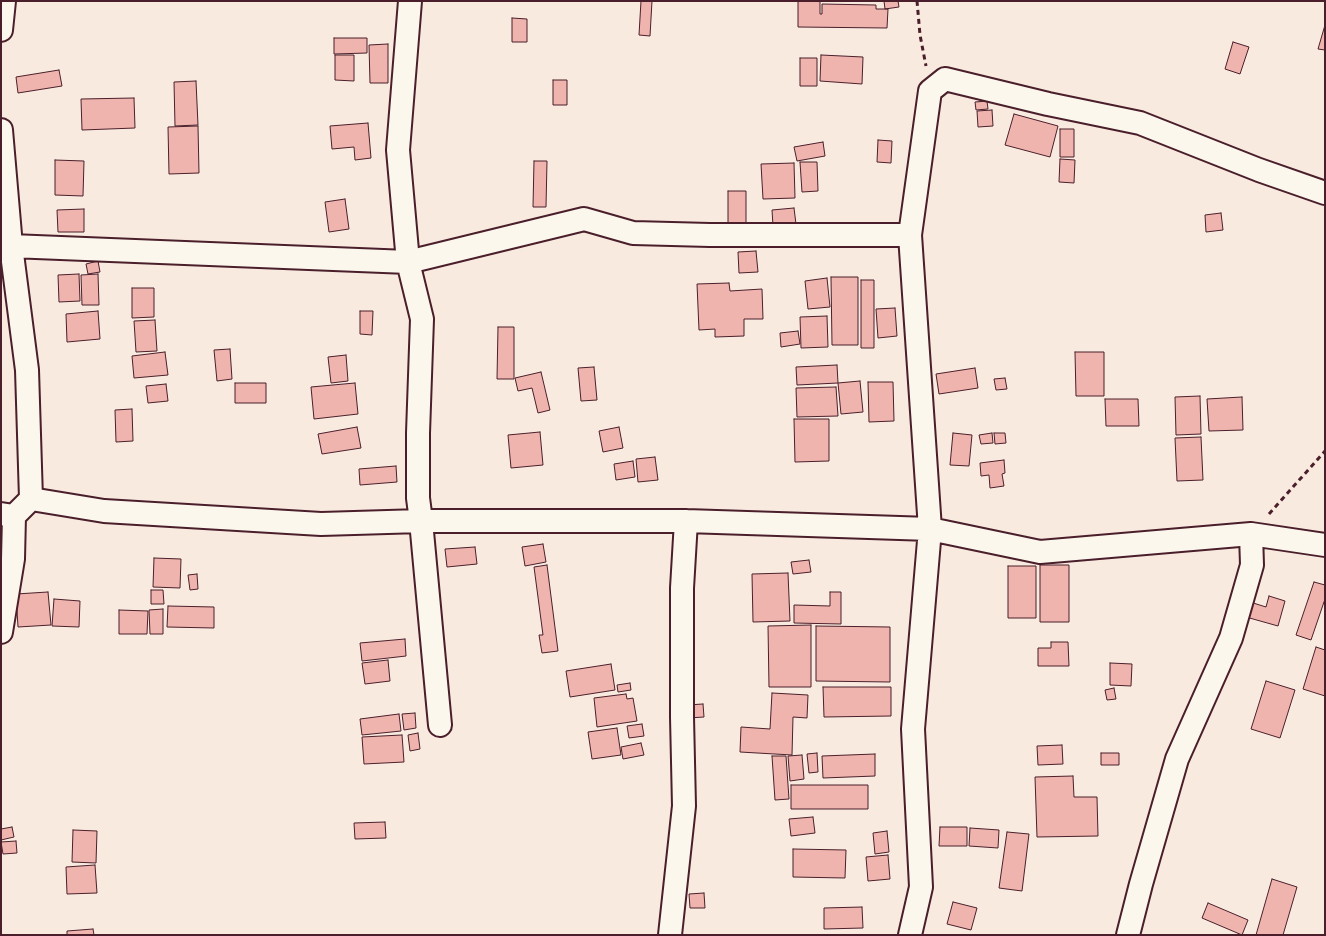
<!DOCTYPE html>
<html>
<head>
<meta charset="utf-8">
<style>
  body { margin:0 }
  #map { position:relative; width:1326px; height:936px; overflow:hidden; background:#f9eadf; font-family:"Indie Flower",sans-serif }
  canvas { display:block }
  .frame { position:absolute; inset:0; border:2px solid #4a1f2b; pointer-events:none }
</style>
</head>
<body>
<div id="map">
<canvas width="1326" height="936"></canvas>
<div class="frame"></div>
</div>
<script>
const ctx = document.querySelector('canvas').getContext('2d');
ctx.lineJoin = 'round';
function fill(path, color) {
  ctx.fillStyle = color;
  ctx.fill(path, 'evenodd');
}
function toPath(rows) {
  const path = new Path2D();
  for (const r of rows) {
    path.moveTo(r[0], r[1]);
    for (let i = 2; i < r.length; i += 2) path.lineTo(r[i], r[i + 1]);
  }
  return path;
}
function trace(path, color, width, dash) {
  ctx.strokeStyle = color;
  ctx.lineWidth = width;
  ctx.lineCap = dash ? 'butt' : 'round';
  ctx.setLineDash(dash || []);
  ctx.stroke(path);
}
const building = toPath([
  [641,1,652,1,650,36,639,35,641,1],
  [798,1,820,1,820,14,822,14,822,4,876,5,876,9,888,9,887,28,798,27,798,1],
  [884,1,898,1,899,7,885,9,884,1],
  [512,18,527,19,527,42,512,42,512,18],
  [1325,25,1325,50,1318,49,1325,25],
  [334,38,367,38,367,53,334,54,334,38],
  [1233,42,1249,47,1240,74,1225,69,1233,42],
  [388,44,388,83,370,83,369,45,388,44],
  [335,55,354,55,354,81,335,80,335,55],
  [821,55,863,57,862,84,820,81,821,55],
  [800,58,817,58,817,86,800,86,800,58],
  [59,70,62,86,18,93,16,77,59,70],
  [553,80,567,80,567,105,553,105,553,80],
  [196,81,198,125,175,126,174,82,196,81],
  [134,98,135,128,82,130,81,99,134,98],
  [987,101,988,109,976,110,975,102,987,101],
  [992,110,993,126,978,127,977,111,992,110],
  [1014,114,1058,126,1050,157,1005,145,1014,114],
  [368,123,371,158,355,160,354,147,332,149,330,126,368,123],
  [198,126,199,173,169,174,168,127,198,126],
  [1060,129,1074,129,1074,157,1060,157,1060,129],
  [878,140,892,141,891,163,877,162,878,140],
  [823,142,825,156,797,161,794,147,823,142],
  [1060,159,1075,160,1074,183,1059,182,1060,159],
  [55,160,84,161,83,196,55,195,55,160],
  [534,161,547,161,546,207,533,207,534,161],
  [800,162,817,162,818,191,802,192,800,162],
  [794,163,795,198,763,199,761,164,794,163],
  [728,191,746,191,746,224,728,224,728,191],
  [345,199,349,229,329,232,325,202,345,199],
  [794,208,796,224,773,226,772,210,794,208],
  [84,209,84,232,58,232,57,210,84,209],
  [1221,213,1223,230,1206,232,1205,215,1221,213],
  [756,251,758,272,739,273,738,252,756,251],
  [98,261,100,272,88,274,86,264,98,261],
  [79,274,80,301,59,302,58,275,79,274],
  [98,274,99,305,82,305,81,275,98,274],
  [831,277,858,277,858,345,832,345,831,277],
  [827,278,830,307,808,309,805,281,827,278],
  [861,280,874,280,874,348,861,348,861,280],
  [729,283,730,291,762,289,763,319,744,319,744,336,715,337,715,329,699,330,697,284,729,283],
  [132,288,154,288,154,317,132,318,132,288],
  [895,308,897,336,878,338,876,309,895,308],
  [98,311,100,339,67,342,66,314,98,311],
  [360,311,373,311,372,335,360,334,360,311],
  [827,316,828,347,801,348,800,317,827,316],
  [155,320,157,351,136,352,134,321,155,320],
  [498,327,514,327,514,379,497,379,498,327],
  [798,331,800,344,781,347,780,333,798,331],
  [230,349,232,379,217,381,214,350,230,349],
  [165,352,168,375,134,378,132,356,165,352],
  [1075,352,1104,352,1104,396,1076,396,1075,352],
  [346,355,348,381,331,383,328,357,346,355],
  [837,365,838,383,797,385,796,367,837,365],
  [594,367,597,400,581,401,578,368,594,367],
  [975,368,978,388,939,394,936,374,975,368],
  [541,372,550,410,538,413,532,388,518,391,515,378,541,372],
  [1005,378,1007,389,996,390,994,379,1005,378],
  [860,381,863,412,841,414,838,383,860,381],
  [868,382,893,382,894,421,869,422,868,382],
  [235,383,266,383,266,403,235,403,235,383],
  [355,383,358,414,314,419,311,387,355,383],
  [166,384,168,401,148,403,146,386,166,384],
  [836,387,838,416,797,417,796,388,836,387],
  [1200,396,1201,434,1176,435,1175,397,1200,396],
  [1242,397,1243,430,1209,431,1207,399,1242,397],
  [1105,399,1138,399,1139,426,1106,426,1105,399],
  [132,409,133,441,116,442,115,410,132,409],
  [794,419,829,419,829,461,795,462,794,419],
  [357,427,361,448,322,454,318,434,357,427],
  [619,427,623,448,603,452,599,431,619,427],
  [540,432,543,465,511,468,508,435,540,432],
  [953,433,972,435,969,466,950,465,953,433],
  [992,433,993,443,981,444,979,435,992,433],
  [994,433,1005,433,1006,443,995,444,994,433],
  [1201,437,1203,480,1177,481,1175,438,1201,437],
  [655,457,658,480,638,482,636,459,655,457],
  [1004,460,1005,473,1002,474,1004,486,990,488,989,475,981,476,980,463,1004,460],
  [633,461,635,477,616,480,614,464,633,461],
  [396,466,397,482,360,485,359,469,396,466],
  [543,544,546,562,525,566,522,547,543,544],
  [475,547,477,564,447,567,445,549,475,547],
  [154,558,181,559,180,588,153,587,154,558],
  [809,560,811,572,793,574,791,562,809,560],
  [547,565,558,651,542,653,539,635,543,635,534,567,547,565],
  [1040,565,1069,565,1069,622,1040,622,1040,565],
  [1008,566,1036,566,1036,618,1008,618,1008,566],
  [788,573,790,621,753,622,752,574,788,573],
  [197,574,198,589,190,590,188,575,197,574],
  [1314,582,1325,585,1325,599,1311,640,1296,635,1314,582],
  [151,590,163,590,164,604,151,604,151,590],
  [48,592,51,625,18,627,16,594,48,592],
  [830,592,841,592,841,624,794,623,794,605,830,606,830,592],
  [1269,596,1285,601,1278,626,1246,617,1250,602,1266,607,1269,596],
  [54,599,80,601,79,627,52,626,54,599],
  [168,606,214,607,214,628,167,627,168,606],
  [163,609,163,634,150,634,149,610,163,609],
  [119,610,148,611,147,634,119,634,119,610],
  [811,625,811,687,769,687,768,626,811,625],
  [816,626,890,627,890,682,816,681,816,626],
  [405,639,406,656,362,661,360,643,405,639],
  [1051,642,1068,642,1069,666,1038,666,1038,648,1051,648,1051,642],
  [1316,647,1325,650,1325,696,1303,689,1316,647],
  [388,660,390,681,365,684,362,663,388,660],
  [1110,663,1132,664,1131,686,1110,685,1110,663],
  [611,664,615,690,570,697,566,671,611,664],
  [1266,681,1295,690,1280,738,1251,729,1266,681],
  [630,683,631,690,618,692,617,685,630,683],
  [823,687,891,687,891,716,824,717,823,687],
  [1114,688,1116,699,1107,700,1105,690,1114,688],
  [772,693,808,695,807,718,793,717,792,755,740,752,741,727,770,729,772,693],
  [626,694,627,699,633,698,637,721,597,727,594,698,626,694],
  [703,704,704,717,688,718,687,705,703,704],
  [415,713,416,728,404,730,402,714,415,713],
  [399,714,401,731,362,735,360,719,399,714],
  [642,724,644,736,629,738,627,726,642,724],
  [617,728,621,755,592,759,588,732,617,728],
  [418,733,420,749,410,751,408,735,418,733],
  [402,735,404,762,364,764,362,737,402,735],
  [641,743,644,755,623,759,621,747,641,743],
  [1062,745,1063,764,1038,765,1037,746,1062,745],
  [817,753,818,772,809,773,807,754,817,753],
  [1101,753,1119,753,1119,765,1101,765,1101,753],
  [875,754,875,776,823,778,822,756,875,754],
  [802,755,804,779,790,781,788,756,802,755],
  [772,756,786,756,789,799,775,800,772,756],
  [1073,776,1074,797,1097,797,1098,836,1037,837,1035,777,1073,776],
  [791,785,868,785,868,809,791,809,791,785],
  [813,817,815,833,791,836,789,819,813,817],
  [385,822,386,838,355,839,354,823,385,822],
  [12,827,14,837,1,840,1,829,12,827],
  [940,827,967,827,967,846,939,846,940,827],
  [970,828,999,830,998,848,969,846,970,828],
  [73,830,97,831,96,863,72,862,73,830],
  [887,831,889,852,875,854,873,833,887,831],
  [1007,832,1029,834,1022,891,999,888,1007,832],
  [16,841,17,853,3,854,1,842,16,841],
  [793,849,846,850,845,878,793,877,793,849],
  [888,855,890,879,868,881,866,857,888,855],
  [95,865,97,893,67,894,66,867,95,865],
  [1272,879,1297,887,1283,935,1256,935,1272,879],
  [704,893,705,908,690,908,689,894,704,893],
  [953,902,977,908,971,930,947,924,953,902],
  [1208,903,1248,920,1242,935,1202,918,1208,903],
  [862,907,863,928,824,929,824,908,862,907],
  [93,929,94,935,67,935,67,931,93,929]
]);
const path = toPath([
  [917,1,920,35,926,66],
  [1269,514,1325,451]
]);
const street = toPath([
  [410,1,398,150,408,262,584,219,633,233,710,235,910,235],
  [1,30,4,1],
  [1,130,11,246,27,370,31,499],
  [1,243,11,246,408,262,422,319,418,433,418,498,421,521,440,725],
  [1,514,14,516,31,499,104,511,321,524,421,521,686,521,930,529,1040,552,1251,534,1325,545],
  [1,632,13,559,14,516],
  [670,935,684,806,682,717,682,588,686,521],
  [910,935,921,887,913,729,930,529,910,235,930,91,945,79,1048,104,1140,123,1259,170,1325,193],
  [1128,935,1141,884,1177,759,1231,638,1252,565,1251,534]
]);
fill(building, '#efb4ad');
trace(building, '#4a1f2b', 1);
trace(street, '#4a1f2b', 26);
trace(path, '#4a1f2b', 3, [5, 4]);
trace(street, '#fbf7ec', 22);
</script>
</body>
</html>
